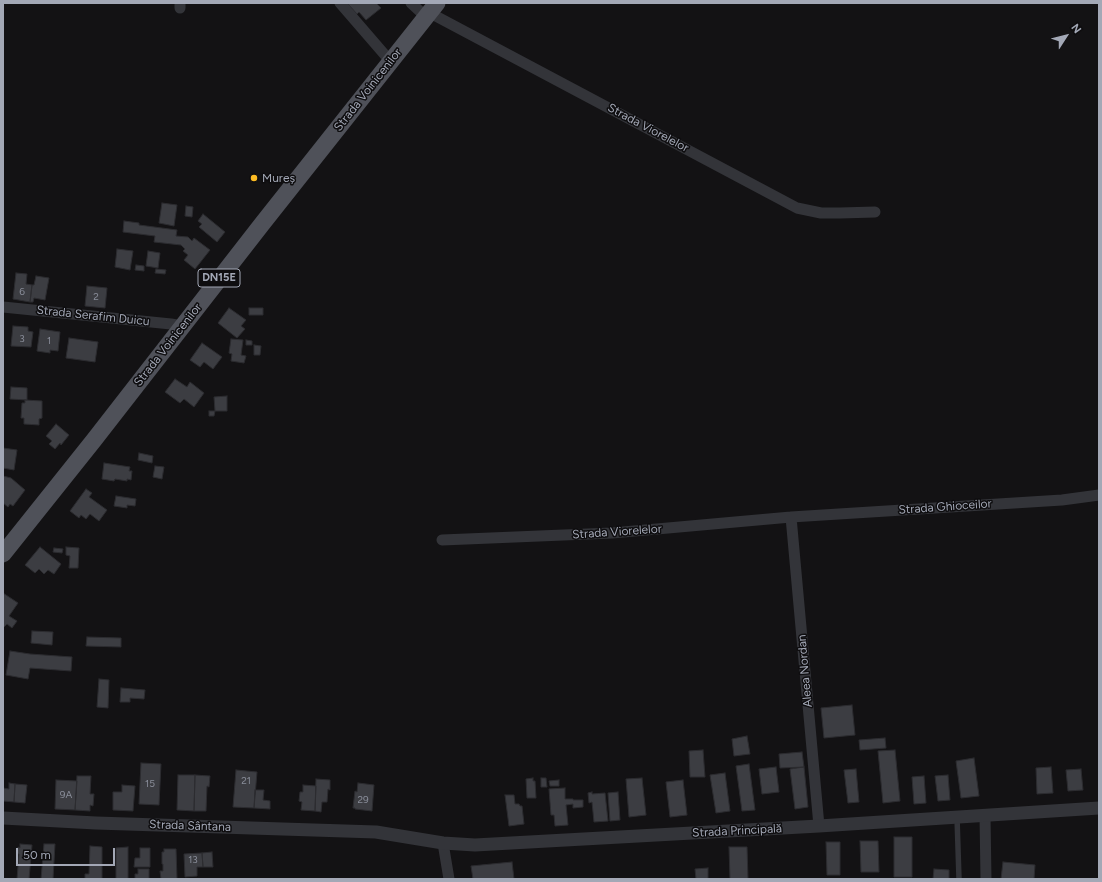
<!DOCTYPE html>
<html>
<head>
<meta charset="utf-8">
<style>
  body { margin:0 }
  #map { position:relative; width:1102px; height:882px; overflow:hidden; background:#131214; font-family:Figtree,sans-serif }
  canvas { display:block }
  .frame { position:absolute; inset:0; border:4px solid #a3a8b6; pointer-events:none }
  .north { position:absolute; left:1046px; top:16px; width:40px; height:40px; -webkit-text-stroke:3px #0e0d0f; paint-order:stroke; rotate:54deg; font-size:11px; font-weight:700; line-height:16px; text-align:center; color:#a3a8b6 }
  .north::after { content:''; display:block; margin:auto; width:14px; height:18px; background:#a3a8b6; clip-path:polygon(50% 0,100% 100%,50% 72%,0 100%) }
  .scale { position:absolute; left:16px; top:848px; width:99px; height:18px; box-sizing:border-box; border:2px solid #a3a8b6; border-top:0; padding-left:5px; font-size:12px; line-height:14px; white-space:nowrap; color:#a3a8b6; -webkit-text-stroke:3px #0e0d0f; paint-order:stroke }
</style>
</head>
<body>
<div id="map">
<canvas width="1102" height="882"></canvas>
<div class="frame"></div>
<div class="north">N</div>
<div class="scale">50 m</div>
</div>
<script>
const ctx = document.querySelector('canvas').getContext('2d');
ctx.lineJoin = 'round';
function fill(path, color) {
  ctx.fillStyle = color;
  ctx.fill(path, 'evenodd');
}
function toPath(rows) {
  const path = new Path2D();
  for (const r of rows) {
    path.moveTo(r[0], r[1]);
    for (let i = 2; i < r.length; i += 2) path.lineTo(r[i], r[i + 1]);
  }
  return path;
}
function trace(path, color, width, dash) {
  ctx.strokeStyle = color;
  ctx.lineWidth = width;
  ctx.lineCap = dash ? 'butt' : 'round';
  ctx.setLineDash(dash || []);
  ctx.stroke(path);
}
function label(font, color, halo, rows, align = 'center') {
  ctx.font = font + ' Figtree,sans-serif';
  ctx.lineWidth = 3;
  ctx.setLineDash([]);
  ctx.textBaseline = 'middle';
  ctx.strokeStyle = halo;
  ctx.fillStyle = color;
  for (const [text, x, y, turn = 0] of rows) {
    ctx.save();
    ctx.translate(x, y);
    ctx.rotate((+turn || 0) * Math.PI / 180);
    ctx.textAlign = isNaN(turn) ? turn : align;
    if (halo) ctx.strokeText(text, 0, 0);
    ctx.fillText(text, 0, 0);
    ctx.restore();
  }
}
const building = toPath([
  [347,3,376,3,381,8,366,20,359,12,357,14,347,3],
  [162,203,177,205,174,226,159,223,162,203],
  [186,206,193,207,192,217,185,216,186,206],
  [203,214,225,232,217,242,199,227,202,224,198,221,203,214],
  [124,221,139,223,139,225,177,230,176,236,188,237,192,241,194,238,210,250,195,269,184,260,188,255,183,251,185,249,181,245,154,242,155,236,123,232,124,221],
  [117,249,133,251,130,270,115,267,117,249],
  [148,251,160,253,158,268,146,266,148,251],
  [136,265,144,266,144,271,135,270,136,265],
  [156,269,166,270,165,274,155,273,156,269],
  [16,273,27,274,26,284,32,285,30,302,13,299,16,273],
  [36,276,49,278,45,300,34,298,33,302,30,302,32,285,34,285,36,276],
  [87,286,107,288,105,308,85,306,87,286],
  [229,308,246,320,241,326,245,329,237,338,218,323,229,308],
  [249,308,263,308,263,315,249,315,249,308],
  [13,326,28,327,28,331,33,332,31,347,11,346,13,326],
  [40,329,60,332,58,351,50,350,50,353,37,351,40,329],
  [69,338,98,342,95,362,66,358,69,338],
  [231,339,243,340,241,355,246,356,244,363,231,361,232,354,229,353,231,339],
  [246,340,252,341,252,345,246,345,246,340],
  [202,343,222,357,213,369,204,362,200,367,190,360,202,343],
  [254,345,261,346,260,355,254,355,254,345],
  [175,379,187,387,190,382,204,393,194,407,184,399,180,403,165,392,175,379],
  [11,387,27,388,27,400,10,399,11,387],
  [227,396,227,411,215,411,214,397,227,396],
  [25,400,42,401,42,418,39,419,39,425,24,424,24,418,21,418,22,403,25,403,25,400],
  [209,411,215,411,214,416,209,416,209,411],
  [56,424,69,435,61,445,60,443,55,449,49,444,52,441,46,436,56,424],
  [3,448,17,450,14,470,3,468,3,448],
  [139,453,153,456,152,463,138,460,139,453],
  [104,463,130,467,129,471,132,471,131,480,127,479,127,481,115,479,114,481,102,479,104,463],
  [155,466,164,467,162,479,153,477,155,466],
  [3,476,11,478,25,490,13,506,10,504,8,507,3,503,3,476],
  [86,489,92,493,89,497,107,510,99,521,90,514,86,519,81,515,79,518,70,511,86,489],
  [116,496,136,499,135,506,127,505,127,508,114,506,116,496],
  [40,547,61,564,54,574,48,570,44,574,39,569,35,573,25,565,40,547],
  [66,547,79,548,78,568,69,568,70,556,66,555,66,547],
  [54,548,63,549,62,553,53,552,54,548],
  [3,593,18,603,9,616,17,621,12,628,7,624,3,628,3,593],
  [32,631,53,632,52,645,31,643,32,631],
  [87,637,121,638,121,647,86,646,87,637],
  [10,651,30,654,72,657,71,671,30,668,28,679,6,675,10,651],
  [99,679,109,680,108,708,97,707,99,679],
  [121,688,145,690,144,699,130,698,130,702,120,702,121,688],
  [852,705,855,735,824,738,821,708,852,705],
  [747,736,750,754,734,756,732,739,747,736],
  [885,738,886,748,860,750,859,740,885,738],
  [703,750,705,777,690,777,689,751,703,750],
  [895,750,900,801,883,803,878,751,895,750],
  [802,752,804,767,780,768,779,754,802,752],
  [974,758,979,796,961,798,956,761,974,758],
  [141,763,161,764,159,805,139,804,141,763],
  [749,764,755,810,742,811,736,766,749,764],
  [776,767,779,792,762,794,759,769,776,767],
  [804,767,808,807,795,809,790,769,804,767],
  [1051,767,1053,793,1037,794,1036,768,1051,767],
  [856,769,859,802,848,803,844,770,856,769],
  [1081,769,1083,790,1068,791,1066,770,1081,769],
  [236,770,257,772,254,808,233,807,236,770],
  [725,773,730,811,716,813,710,775,725,773],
  [178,775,195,775,194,811,177,810,178,775],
  [195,775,210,776,209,787,207,786,206,811,194,811,195,775],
  [948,775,950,800,938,801,935,776,948,775],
  [77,776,91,776,90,794,94,794,93,806,90,805,90,811,75,810,77,776],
  [924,776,926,803,914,804,912,777,924,776],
  [533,778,533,781,535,781,536,798,527,798,526,779,533,778],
  [541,778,546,778,547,787,541,787,541,778],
  [642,778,646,815,629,817,626,779,642,778],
  [316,779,330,780,330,790,328,789,327,802,322,802,321,812,315,811,316,779],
  [56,780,77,781,75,810,55,809,56,780],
  [559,780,559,786,550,786,549,781,559,780],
  [683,780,687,815,670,817,666,782,683,780],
  [9,783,15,784,14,802,3,801,3,788,9,789,9,783],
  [358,783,374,785,372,811,355,809,355,808,353,808,355,791,357,792,358,783],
  [15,784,27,785,25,803,14,802,15,784],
  [122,785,135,786,133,811,113,810,113,792,122,792,122,785],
  [303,785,316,786,315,811,301,810,302,802,299,801,300,792,303,792,303,785],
  [565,788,565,799,573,799,573,800,583,800,583,807,573,808,573,804,566,805,568,825,555,826,554,815,551,815,549,789,565,788],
  [255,790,264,790,263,800,270,801,270,809,254,808,255,790],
  [592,792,592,794,605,793,608,821,594,822,592,802,589,803,588,793,592,792],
  [618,792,620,820,610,821,608,793,618,792],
  [505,795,514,795,515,804,519,804,520,806,522,806,524,824,509,826,505,795],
  [894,837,912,837,912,877,894,877,894,837],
  [860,841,878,841,879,872,861,872,860,841],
  [826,842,840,842,840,875,827,875,826,842],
  [20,844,32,845,29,879,17,879,19,854,17,854,18,847,20,848,20,844],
  [44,844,55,844,53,879,41,879,44,844],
  [90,846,102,847,102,879,85,879,85,874,89,874,90,846],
  [128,847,128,879,116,879,116,848,128,847],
  [729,847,747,847,748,879,730,879,729,847],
  [140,848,150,848,150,867,134,867,135,858,140,858,140,848],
  [164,849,176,849,177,879,161,879,160,871,163,871,163,864,162,864,162,852,164,852,164,849],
  [212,852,213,867,203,867,202,853,212,852],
  [202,853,203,867,197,867,197,876,185,877,184,854,202,853],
  [512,862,514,879,473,879,471,866,512,862],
  [1003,862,1035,865,1034,879,1001,879,1003,862],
  [708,868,708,879,696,879,695,869,708,868],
  [138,869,149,869,149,879,135,879,135,874,138,874,138,869],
  [934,869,949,870,949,879,933,879,934,869]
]);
const service = toPath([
  [957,817,959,879]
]);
const minor = toPath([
  [180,3,180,8],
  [340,3,391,62],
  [411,3,426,17],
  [430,13,797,208,821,213,840,213,875,212],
  [3,307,171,324,182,326],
  [791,517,819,826],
  [442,540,612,533,791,517,1062,500,1099,495],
  [985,816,986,879],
  [443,843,449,879]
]);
const tertiary = toPath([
  [3,818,96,823,376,832,443,843,475,845,819,826,1099,808]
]);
const primary = toPath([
  [3,554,94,440,262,224,437,3]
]);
const markers = [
  [254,178,4,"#fcbb23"]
];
const numberNames = [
  ["6",22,292],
  ["2",96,297],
  ["3",22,339],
  ["1",49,341],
  ["21",246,781],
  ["15",150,784],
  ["9A",66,795],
  ["29",363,800],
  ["13",193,860]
];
const shields = [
  [219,278,42]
];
const shieldNames = [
  ["DN15E",219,278]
];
const streetNames = [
  ["Strada Voinicenilor",368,90,-52],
  ["Strada Viorelelor",648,128,28],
  ["Strada Serafim Duicu",93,316,6],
  ["Strada Voinicenilor",168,345,-52],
  ["Strada Ghioceilor",945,507,-4],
  ["Strada Viorelelor",617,532,-4],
  ["Aleea Nordan",805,671,-95],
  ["Strada Sântana",190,826,2],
  ["Strada Principală",737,831,-3]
];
const poiNames = [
  ["Mureș",262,178]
];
fill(building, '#3c3d42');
trace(building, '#2c2c30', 1);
trace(service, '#333439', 5.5);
trace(minor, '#333439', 11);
trace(tertiary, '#333439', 13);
trace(primary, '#4f5159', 17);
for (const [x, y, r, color] of markers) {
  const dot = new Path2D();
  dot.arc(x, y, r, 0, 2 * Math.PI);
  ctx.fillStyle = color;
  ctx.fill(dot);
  trace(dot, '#0e0d0f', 1.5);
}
label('10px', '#898d99', null, numberNames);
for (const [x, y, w] of shields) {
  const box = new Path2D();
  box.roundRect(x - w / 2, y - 9, w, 18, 3);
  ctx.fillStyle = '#0e0d0f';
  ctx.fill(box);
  trace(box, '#a3a8b6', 1);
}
label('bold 11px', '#a3a8b6', null, shieldNames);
label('12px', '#a3a8b6', '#0e0d0f', streetNames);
label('12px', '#a3a8b6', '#0e0d0f', poiNames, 'left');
</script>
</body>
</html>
